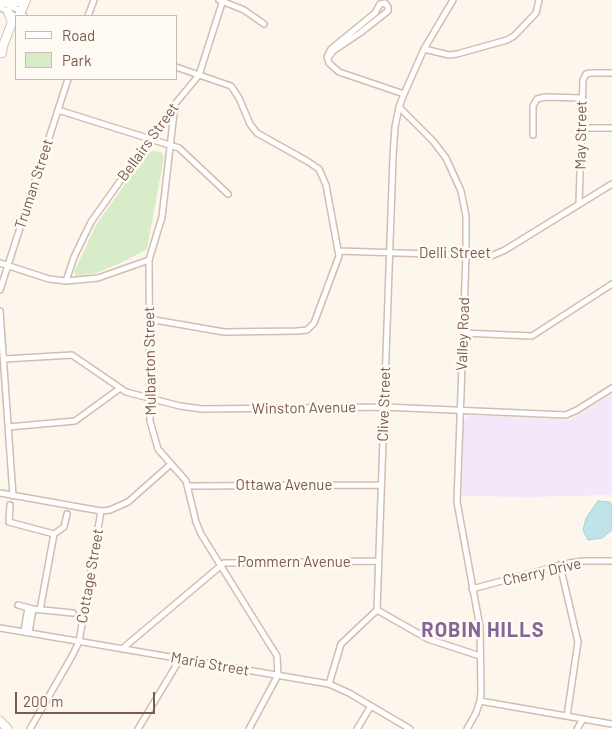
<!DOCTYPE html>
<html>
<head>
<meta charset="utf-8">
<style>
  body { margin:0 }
  #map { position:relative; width:612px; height:729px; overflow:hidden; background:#fdf6ec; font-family:Barlow,sans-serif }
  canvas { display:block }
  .legend { position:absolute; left:15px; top:15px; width:162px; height:65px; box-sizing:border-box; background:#fffaf3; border:1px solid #cabbb1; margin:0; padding:6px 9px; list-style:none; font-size:15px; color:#7a5c4d }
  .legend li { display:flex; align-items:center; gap:10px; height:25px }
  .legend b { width:25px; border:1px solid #cabbb1 }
  .scale { position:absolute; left:15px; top:692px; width:140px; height:22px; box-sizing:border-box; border:2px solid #7a5c4d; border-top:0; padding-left:6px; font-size:15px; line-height:18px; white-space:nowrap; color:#7a5c4d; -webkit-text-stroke:4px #fffaf3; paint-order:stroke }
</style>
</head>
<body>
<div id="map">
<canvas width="612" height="729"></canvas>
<ul class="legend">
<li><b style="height:6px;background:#fff"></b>Road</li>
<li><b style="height:14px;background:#d8ecc9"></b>Park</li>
</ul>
<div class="scale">200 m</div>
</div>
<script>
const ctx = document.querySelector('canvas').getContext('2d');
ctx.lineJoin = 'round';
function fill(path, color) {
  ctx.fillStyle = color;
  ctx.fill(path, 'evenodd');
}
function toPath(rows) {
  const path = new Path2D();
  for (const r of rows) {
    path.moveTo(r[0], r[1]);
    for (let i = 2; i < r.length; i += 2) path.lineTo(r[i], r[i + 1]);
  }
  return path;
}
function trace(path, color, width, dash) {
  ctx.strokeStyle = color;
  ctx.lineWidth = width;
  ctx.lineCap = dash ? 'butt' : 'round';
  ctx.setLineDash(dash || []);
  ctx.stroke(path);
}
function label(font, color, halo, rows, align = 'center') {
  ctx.font = font + ' Barlow,sans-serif';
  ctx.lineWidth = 5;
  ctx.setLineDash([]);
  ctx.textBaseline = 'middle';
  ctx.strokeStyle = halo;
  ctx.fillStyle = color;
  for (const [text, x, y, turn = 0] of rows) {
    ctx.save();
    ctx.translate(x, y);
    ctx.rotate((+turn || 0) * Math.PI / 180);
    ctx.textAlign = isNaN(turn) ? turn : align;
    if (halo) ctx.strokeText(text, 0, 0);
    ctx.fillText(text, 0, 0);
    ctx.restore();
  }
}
const education = toPath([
  [612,392,612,495,528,497,462,496,463,421,469,415,570,420]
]);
const green = toPath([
  [154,151,161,152,164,157,147,249,127,260,97,273,76,276,74,272,96,225,147,153]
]);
const water = toPath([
  [598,501,610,502,612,505,612,530,602,538,588,540,583,530,586,518,598,501]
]);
const street = toPath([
  [219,0,244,10,264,24],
  [453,0,424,49,404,94,399,107,433,141,446,158,461,191,466,216,466,256,457,502,480,627,481,692,480,701,476,713,467,729],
  [5,4,21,11,24,16],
  [0,7,16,17],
  [88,16,94,0],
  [424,49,449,55,457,54,507,40,514,36,536,13,539,0],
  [328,58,333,51,360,33,388,11,388,7,385,3,380,4,375,13,331,49,327,57,329,63,339,72,404,94],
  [175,104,162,217,149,260,150,421,158,449,186,481,196,522,201,534,277,656,278,675,249,729],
  [58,110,179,148,228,194],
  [581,128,612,128],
  [533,135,533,106,537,99,545,97,582,98],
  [579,204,583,80,586,74,590,73,612,73],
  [339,251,491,256,505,250,612,184],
  [0,263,49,279,66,281,98,278,149,260],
  [66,281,74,257,91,222,175,104,199,75,223,0],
  [0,290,68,79],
  [0,311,13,496],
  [149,319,224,332,297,331,307,330,314,323,339,256,326,185,319,169,307,161,257,133,250,124,239,98,231,86,176,67],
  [463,333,532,336,612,284],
  [4,359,72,355,126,392,180,406,202,409,384,407,566,415,577,410,612,388],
  [8,427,75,421,119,389],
  [188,486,381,485],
  [0,493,101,511,110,510,128,502,171,464],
  [10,505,9,522,54,534,64,527,67,514],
  [560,565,578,642,567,716],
  [472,589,569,563,583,561,612,561],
  [18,605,33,609,73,613],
  [40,610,54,534],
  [377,610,428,639,480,656],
  [0,628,329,684,349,693,410,729],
  [24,631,28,608],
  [29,632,33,609],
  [122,649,224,563,378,561],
  [329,684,341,644,377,610,393,157,395,127,399,107],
  [480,701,612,724],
  [30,729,72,656,79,642,101,511],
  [138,729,180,659],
  [357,729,371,706],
  [577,729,583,719]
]);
const secondary = toPath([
  [2,2,17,2,22,0],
  [19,16,26,0],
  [2,53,3,46,12,22,8,12],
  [0,721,8,729]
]);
const streetNames = [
  ["May Street",581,135,-89],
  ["Bellairs Street",148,142,-54],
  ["Truman Street",34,184,-72],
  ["Delli Street",455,253],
  ["Valley Road",463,334,-88],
  ["Mulbarton Street",150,361,-91],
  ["Clive Street",384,404,-88],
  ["Winston Avenue",304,408,-1],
  ["Ottawa Avenue",284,485],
  ["Pommern Avenue",294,562],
  ["Cherry Drive",542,572,-13],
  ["Cottage Street",90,576,-80],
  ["Maria Street",210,664,10]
];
const districtNames = [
  ["ROBIN HILLS",483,630]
];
fill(education, '#f3e8fa');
fill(green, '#d8ecc9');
fill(water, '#bfe3e8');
trace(water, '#a5d3da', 1);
trace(street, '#d1beb0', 8);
trace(secondary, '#d6c0b0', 10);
trace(street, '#fff', 5);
trace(secondary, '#fff', 8);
label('15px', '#7a5c4d', '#fffaf3', streetNames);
ctx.letterSpacing = '1px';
label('bold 20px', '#846695', '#fffaf3', districtNames);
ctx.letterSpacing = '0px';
</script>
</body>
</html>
